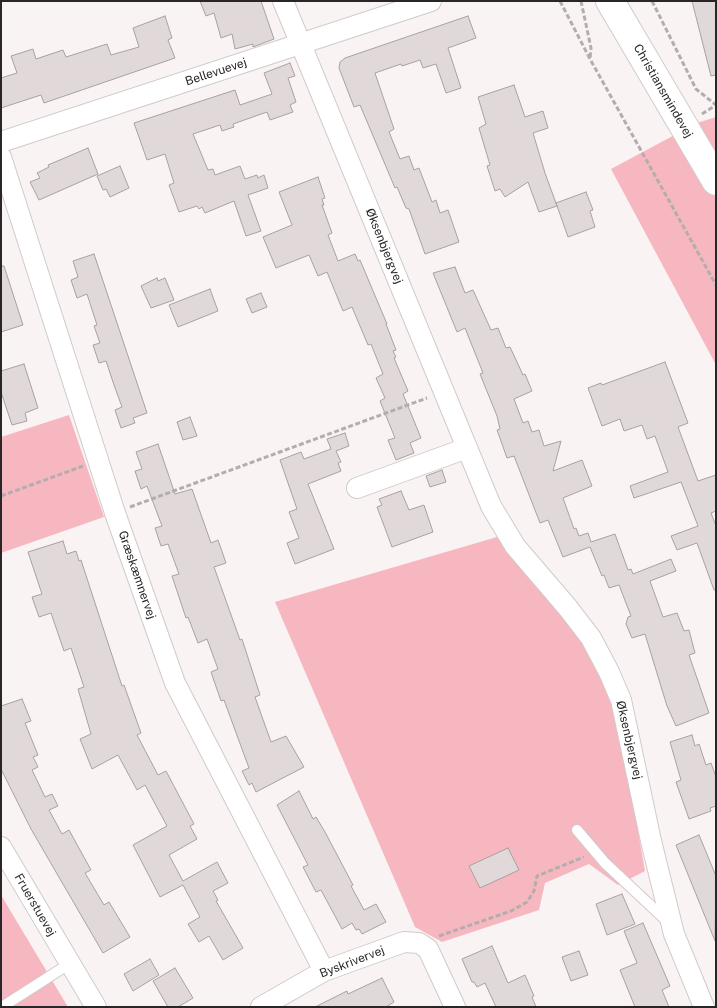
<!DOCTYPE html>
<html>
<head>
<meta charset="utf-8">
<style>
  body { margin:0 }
  #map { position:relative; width:717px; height:1008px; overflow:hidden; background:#faf3f4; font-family:"Public Sans",sans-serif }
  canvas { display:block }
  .frame { position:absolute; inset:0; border:2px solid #292627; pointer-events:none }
</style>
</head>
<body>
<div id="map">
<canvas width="717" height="1008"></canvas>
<div class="frame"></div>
</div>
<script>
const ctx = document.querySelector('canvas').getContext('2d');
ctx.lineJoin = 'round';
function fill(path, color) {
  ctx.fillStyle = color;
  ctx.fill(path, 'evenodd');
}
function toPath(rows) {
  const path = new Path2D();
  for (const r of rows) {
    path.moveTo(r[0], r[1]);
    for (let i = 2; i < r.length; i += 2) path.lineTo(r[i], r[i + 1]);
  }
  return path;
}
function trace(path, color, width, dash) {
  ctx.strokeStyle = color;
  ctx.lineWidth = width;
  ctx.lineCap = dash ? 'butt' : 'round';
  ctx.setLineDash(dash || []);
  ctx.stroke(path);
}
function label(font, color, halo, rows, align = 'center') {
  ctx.font = font + ' "Public Sans",sans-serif';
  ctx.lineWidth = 4;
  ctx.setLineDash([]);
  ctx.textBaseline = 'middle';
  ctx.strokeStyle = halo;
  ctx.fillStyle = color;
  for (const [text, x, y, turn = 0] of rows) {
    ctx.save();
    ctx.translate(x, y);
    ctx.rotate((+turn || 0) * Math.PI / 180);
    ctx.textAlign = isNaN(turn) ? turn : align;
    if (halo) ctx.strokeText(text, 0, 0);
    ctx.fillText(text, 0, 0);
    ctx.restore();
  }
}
const green = toPath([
  [716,117,716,365,611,169,697,123],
  [69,415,104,517,1,553,1,437],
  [497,537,529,579,558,611,587,650,605,686,620,729,645,871,618,885,589,864,545,883,539,910,442,942,415,927,275,602],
  [1,895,68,1007,1,1007]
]);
const building = toPath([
  [200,1,261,1,274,39,253,47,253,44,235,49,232,34,221,38,214,13,206,16,200,1],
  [692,1,716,1,716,75,711,76,692,1],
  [165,16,172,38,168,40,175,58,44,103,41,95,1,108,1,78,17,73,11,56,33,49,36,59,63,50,66,57,107,44,111,55,139,47,133,28,165,16],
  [468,16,476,38,448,48,461,88,446,93,436,64,423,68,420,60,402,66,401,64,375,73,394,129,389,132,400,159,409,156,414,170,419,168,432,202,436,200,440,213,448,210,459,242,425,254,409,209,406,208,397,187,395,188,360,105,354,107,339,68,340,62,345,58,468,16],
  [290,63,295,76,288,78,296,102,290,105,293,112,270,120,267,112,233,124,234,127,222,131,220,125,193,134,208,170,213,169,215,175,240,166,245,179,257,175,258,178,264,175,268,188,248,195,261,231,246,236,234,201,205,213,202,207,199,209,197,206,179,212,169,185,174,183,165,154,147,160,134,123,235,90,240,105,272,94,264,73,290,63],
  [514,85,525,117,543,111,548,128,533,133,545,173,557,206,539,212,528,182,505,197,500,189,495,191,487,166,490,165,479,128,486,124,478,97,514,85],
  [88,148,98,174,39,200,30,182,40,178,37,173,49,167,48,165,88,148],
  [120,166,129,188,110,197,106,189,103,190,97,176,120,166],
  [318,177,325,198,322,199,324,205,322,205,332,233,328,235,338,261,355,254,358,261,360,260,387,324,386,324,396,350,393,351,396,357,394,358,408,391,403,394,421,438,410,443,414,453,396,460,388,440,395,438,380,401,385,398,376,378,383,374,371,344,368,345,352,307,343,311,327,272,318,276,309,255,276,268,263,237,292,225,279,192,318,177],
  [586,192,593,210,590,211,595,227,568,237,556,203,586,192],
  [94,254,147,413,133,418,135,423,121,428,115,410,122,407,114,385,106,361,99,363,93,345,100,343,94,326,97,325,87,294,77,298,71,280,78,277,73,261,94,254],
  [1,266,4,266,23,325,1,332,1,266],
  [455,267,465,293,473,290,491,330,498,328,506,348,510,347,523,375,525,374,532,391,514,399,523,423,528,421,532,432,539,430,544,446,561,441,553,471,582,460,592,486,563,498,574,529,576,528,579,536,588,533,591,542,615,534,628,570,631,569,633,574,671,559,676,571,650,581,663,617,677,613,684,631,689,630,695,653,689,655,709,713,676,726,667,706,645,634,632,638,626,624,628,617,631,616,619,585,609,588,604,575,602,576,590,547,563,557,548,520,540,523,514,456,507,458,497,430,500,429,497,416,480,374,483,373,465,328,457,332,433,273,455,267],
  [157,278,158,281,165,278,174,300,151,308,141,286,157,278],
  [210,289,218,311,178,327,169,305,210,289],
  [261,293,267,307,252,313,246,299,261,293],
  [665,362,688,423,678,427,698,481,716,475,716,511,711,513,716,526,716,590,714,590,697,543,677,550,671,536,698,526,681,482,634,498,630,486,668,472,655,436,647,439,642,425,624,431,620,419,602,426,588,388,601,383,602,385,665,362],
  [24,364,38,408,25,413,27,421,12,425,1,392,1,371,24,364],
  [190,417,197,436,183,440,177,422,190,417],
  [345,433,349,446,336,451,341,462,338,463,341,471,308,484,334,549,295,564,287,543,299,538,289,512,297,509,280,460,301,452,304,459,331,449,327,439,345,433],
  [158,444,175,494,192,489,211,543,218,540,226,563,214,567,240,640,242,639,252,670,260,695,255,697,271,742,286,736,304,767,256,792,252,783,249,785,242,771,249,768,224,700,221,701,211,672,218,669,207,639,198,643,188,617,186,618,172,576,179,574,168,544,161,546,155,528,162,526,147,486,141,489,135,471,142,469,136,452,158,444],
  [442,470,446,482,430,487,426,476,442,470],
  [401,491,409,510,424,505,433,532,392,547,377,507,382,505,379,499,401,491],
  [63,541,67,554,76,551,79,561,81,560,122,686,124,685,141,733,137,735,158,775,166,771,194,824,190,826,197,839,169,855,183,881,217,862,228,883,213,891,218,900,216,901,243,948,223,960,209,936,199,942,188,924,200,917,183,885,160,897,133,845,167,826,145,785,137,790,118,755,92,769,80,739,91,734,78,689,84,687,71,648,64,651,51,613,39,617,32,597,42,594,28,552,63,541],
  [22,699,31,721,25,723,38,755,33,757,38,767,32,770,45,797,52,794,58,806,49,810,62,834,69,830,91,870,85,873,104,905,109,902,130,937,103,953,31,829,1,769,1,706,22,699],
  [692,735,695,746,699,744,706,765,711,763,716,777,716,806,710,808,711,811,689,819,676,782,681,780,670,742,692,735],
  [299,791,313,819,316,817,325,832,353,885,351,886,364,910,376,904,386,922,362,934,359,929,356,930,352,923,342,929,321,890,316,892,303,867,308,865,277,805,299,791],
  [699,835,716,876,715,941,676,845,699,835],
  [508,848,519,870,480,888,469,866,508,848],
  [622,894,635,924,607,935,596,904,622,894],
  [643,923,670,986,662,990,669,1007,635,1007,620,970,637,963,624,931,643,923],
  [492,946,508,983,525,975,534,996,532,997,536,1007,496,1007,485,983,477,987,474,982,472,982,462,959,492,946],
  [579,951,588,975,571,981,562,957,579,951],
  [150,959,159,975,133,991,124,974,150,959],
  [175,968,193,998,178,1007,168,1007,153,981,175,968],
  [382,978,394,1002,386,1007,315,1007,347,991,348,994,382,978]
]);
const path = toPath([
  [560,1,590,59,716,285],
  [581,1,591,48,590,59],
  [652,1,696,89,716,105],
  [702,114,716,105],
  [1,496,83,466],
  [130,507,427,398],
  [439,936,511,911,527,902,534,891,537,876,584,857]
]);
const lane = toPath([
  [577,830,605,863,667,921],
  [2,1007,69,964]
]);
const street = toPath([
  [283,1,491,506,515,546,568,608,591,638,609,672,621,700,651,841,674,934,704,1007],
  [1,142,431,1],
  [1,157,115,513,175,683,324,971],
  [357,488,467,448],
  [1,847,96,1007],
  [261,1007,324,971,404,942,419,943,428,949,455,1007]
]);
const secondary = toPath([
  [610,1,716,181]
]);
const streetNames = [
  ["Bellevuevej",216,72,-18],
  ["Christiansmindevej",663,91,60],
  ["Øksenbjergvej",384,246,68],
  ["Græskæmnervej",137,575,71],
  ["Øksenbjergvej",629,740,77],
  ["Fruerstuevej",35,905,60],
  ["Byskrivervej",352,962,-21]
];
fill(green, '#f7b7c0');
fill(building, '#e0d8d9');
trace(building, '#a8a1a1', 1);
trace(lane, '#d1caca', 12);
trace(street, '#d1caca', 22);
trace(secondary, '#d1caca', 30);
trace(path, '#b3adae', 3, [5, 2.5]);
trace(lane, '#fff', 10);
trace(street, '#fff', 20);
trace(secondary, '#fff', 28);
label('12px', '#292627', '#fff', streetNames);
</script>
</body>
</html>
